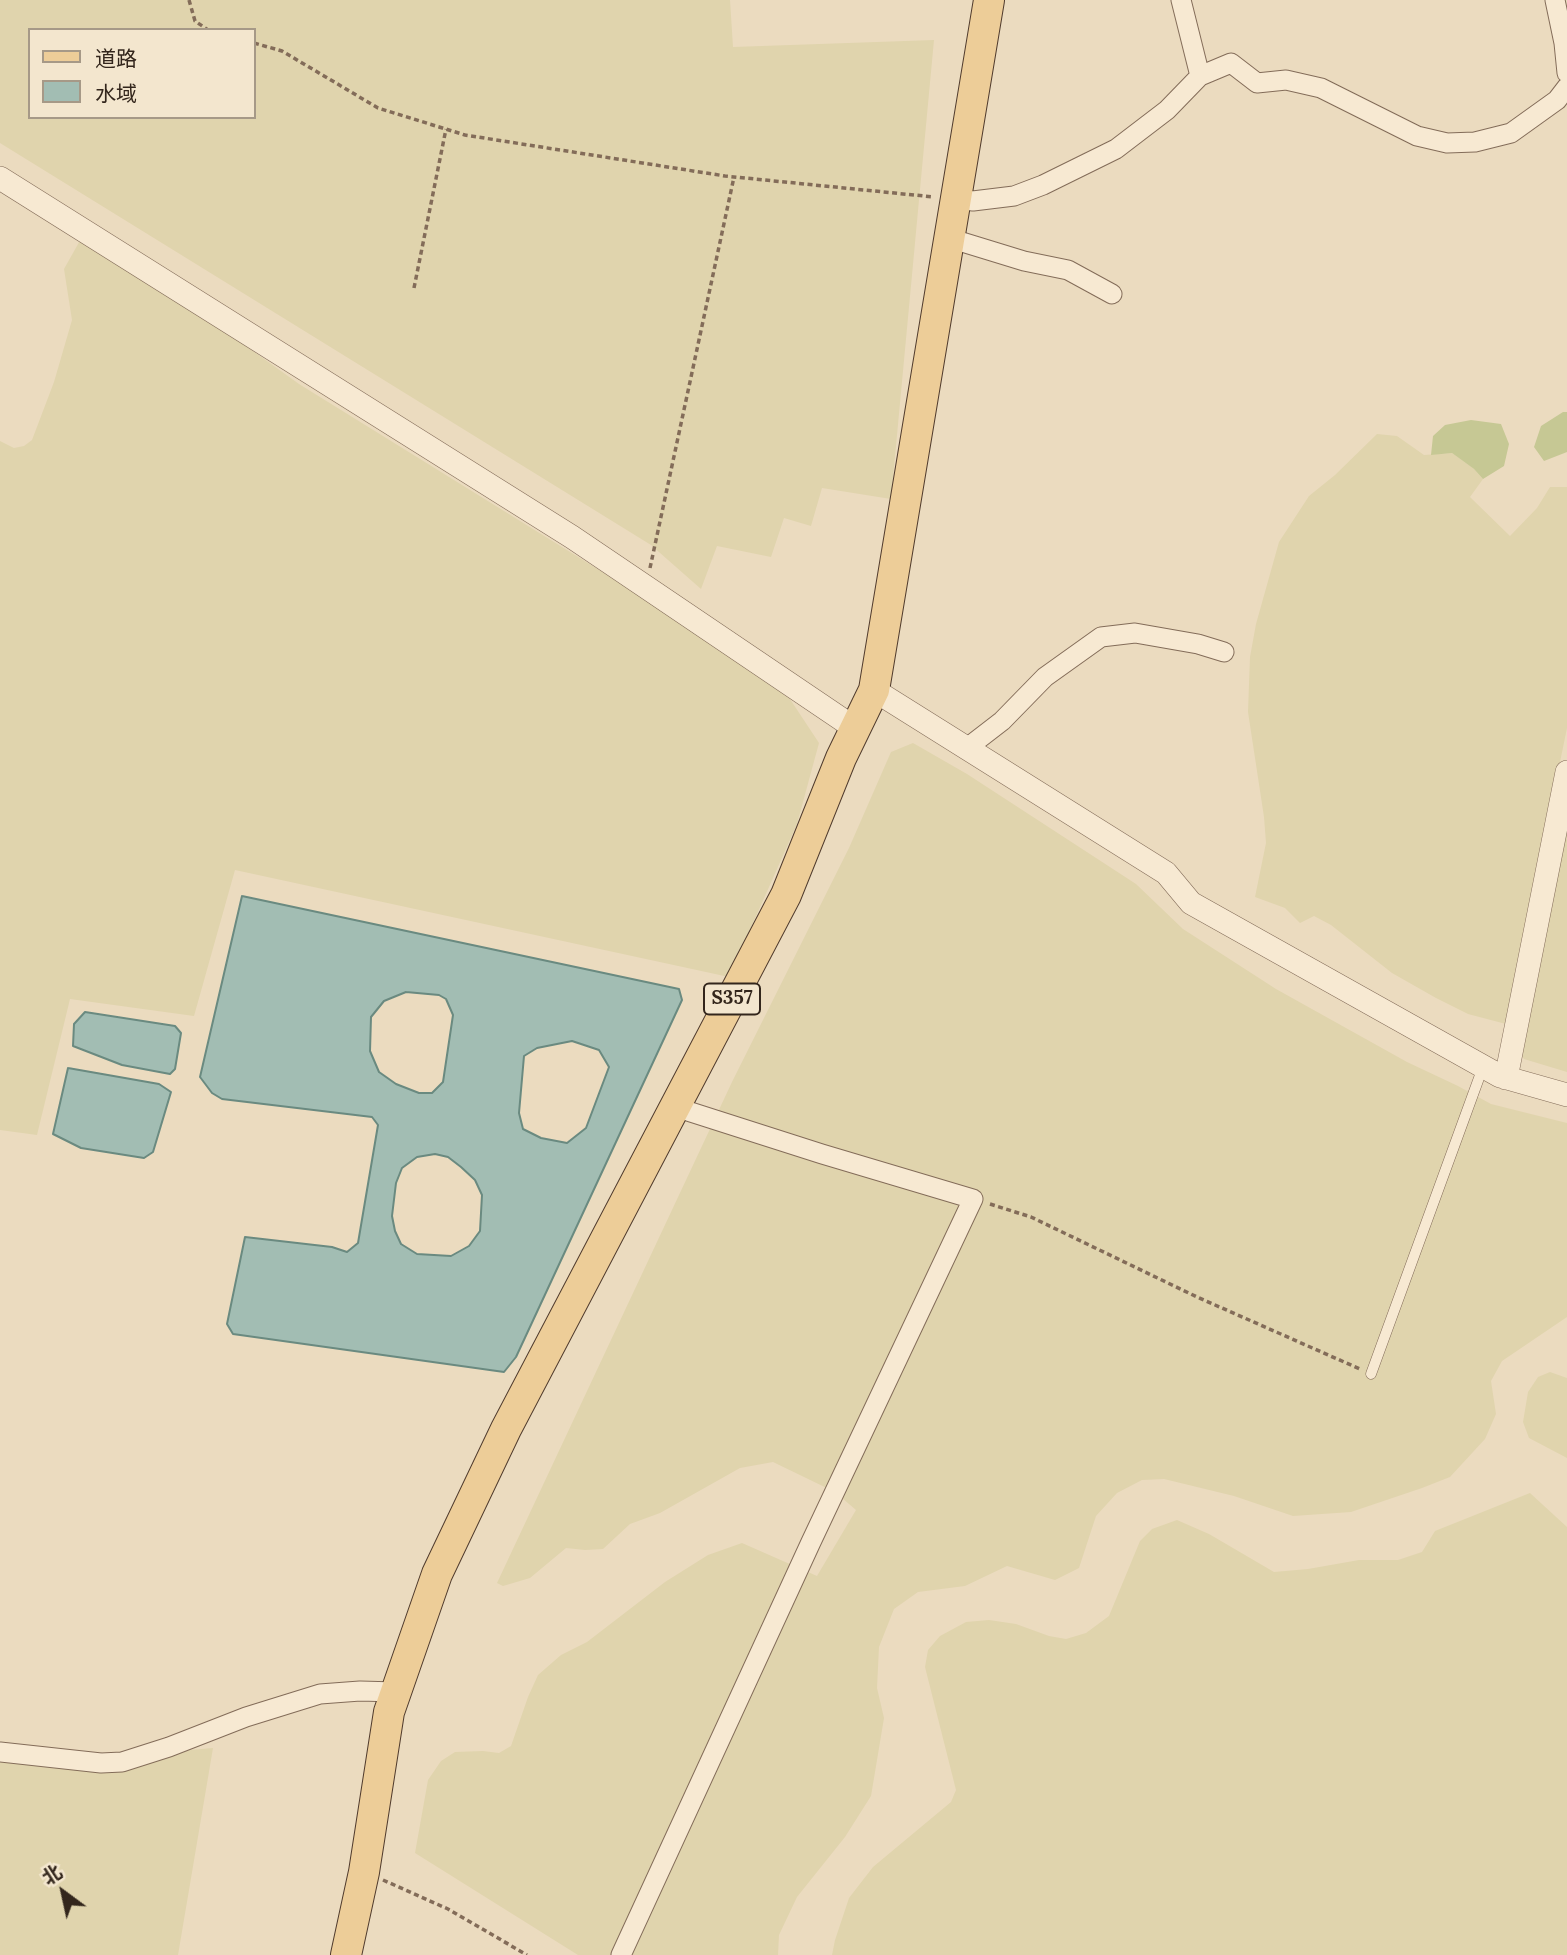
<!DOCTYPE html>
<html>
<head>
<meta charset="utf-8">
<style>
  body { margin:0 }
  #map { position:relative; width:1567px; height:1955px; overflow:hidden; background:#ebdbbf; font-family:Lora,"Noto Sans SC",serif }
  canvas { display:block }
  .legend { position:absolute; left:28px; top:28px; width:228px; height:91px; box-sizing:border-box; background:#f3e6ce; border:2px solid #a69987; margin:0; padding:9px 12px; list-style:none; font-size:21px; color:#33261c }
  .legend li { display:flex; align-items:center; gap:14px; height:35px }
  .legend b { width:35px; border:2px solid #a69987 }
  .north { position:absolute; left:28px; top:1857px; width:70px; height:70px; -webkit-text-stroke:5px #f3e6ce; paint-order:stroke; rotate:327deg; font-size:19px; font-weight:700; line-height:28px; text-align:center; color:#33261c }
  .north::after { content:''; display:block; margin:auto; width:24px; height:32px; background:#33261c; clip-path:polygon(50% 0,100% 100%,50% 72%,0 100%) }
</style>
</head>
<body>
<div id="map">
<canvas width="1567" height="1955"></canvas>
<ul class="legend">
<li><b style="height:9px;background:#edcd98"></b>道路</li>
<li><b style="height:19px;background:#a2bdb3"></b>水域</li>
</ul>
<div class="north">北</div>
</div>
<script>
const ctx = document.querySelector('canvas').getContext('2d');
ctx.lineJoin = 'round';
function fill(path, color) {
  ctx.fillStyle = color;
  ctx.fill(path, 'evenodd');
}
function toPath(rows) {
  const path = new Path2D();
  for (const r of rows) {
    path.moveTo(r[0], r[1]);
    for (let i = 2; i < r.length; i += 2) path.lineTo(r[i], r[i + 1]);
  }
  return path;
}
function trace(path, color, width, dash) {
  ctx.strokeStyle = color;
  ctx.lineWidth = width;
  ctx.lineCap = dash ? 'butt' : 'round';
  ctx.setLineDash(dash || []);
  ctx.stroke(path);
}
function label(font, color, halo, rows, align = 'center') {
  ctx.font = font + ' Lora,serif';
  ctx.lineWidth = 5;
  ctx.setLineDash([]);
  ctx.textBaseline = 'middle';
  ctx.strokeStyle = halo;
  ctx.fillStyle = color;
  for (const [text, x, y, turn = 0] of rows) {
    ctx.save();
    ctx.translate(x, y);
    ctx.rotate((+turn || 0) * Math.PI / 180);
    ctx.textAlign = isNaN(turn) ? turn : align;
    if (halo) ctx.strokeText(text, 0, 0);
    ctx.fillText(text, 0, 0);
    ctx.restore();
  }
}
const farmland = toPath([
  [0,0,730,0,733,47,934,40,891,499,822,488,811,526,784,518,771,557,717,546,701,589,651,545,0,143],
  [30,30,254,30,254,117,30,117],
  [82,237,172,293,299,384,604,573,784,690,819,743,797,824,729,977,235,870,194,1016,70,999,37,1135,0,1130,0,441,14,448,24,446,32,440,54,382,72,320,64,269],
  [1377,434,1397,436,1424,455,1452,453,1474,469,1483,479,1470,497,1510,536,1537,508,1550,487,1567,487,1567,728,1506,1024,1468,1014,1436,998,1392,973,1331,925,1314,916,1300,923,1285,908,1255,897,1266,843,1264,817,1248,712,1250,657,1256,624,1279,542,1309,496,1335,475],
  [913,743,967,774,1136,884,1183,929,1276,989,1407,1062,1458,1086,1491,1104,1567,1123,1567,1317,1502,1361,1491,1381,1496,1414,1485,1439,1450,1477,1422,1488,1351,1512,1293,1516,1234,1496,1164,1479,1142,1480,1117,1493,1096,1516,1079,1568,1055,1580,1007,1566,965,1586,918,1592,894,1609,879,1647,877,1688,884,1718,871,1796,845,1837,797,1897,779,1935,778,1955,578,1955,415,1853,428,1780,441,1761,455,1752,483,1751,499,1753,511,1746,528,1697,538,1675,561,1655,587,1642,665,1582,708,1555,742,1543,817,1576,856,1510,835,1492,773,1462,740,1468,660,1513,630,1524,603,1549,585,1550,566,1548,530,1578,503,1586,497,1583,732,1082,849,848,891,752],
  [1567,818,1567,1072,1524,1059,1517,1049],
  [1550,1372,1567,1378,1567,1458,1529,1438,1523,1422,1528,1392,1538,1377],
  [1530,1493,1567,1527,1567,1955,832,1955,835,1940,849,1898,873,1867,951,1802,956,1790,925,1667,928,1650,940,1636,966,1622,989,1620,1016,1624,1049,1636,1066,1639,1086,1633,1109,1616,1140,1541,1152,1529,1177,1520,1209,1534,1274,1572,1308,1569,1359,1560,1398,1560,1422,1552,1435,1531],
  [213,1748,178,1955,0,1955,0,1757,166,1752]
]);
const green = toPath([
  [1563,412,1567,412,1567,452,1544,461,1534,447,1541,426],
  [1471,420,1501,424,1509,444,1504,466,1483,479,1474,469,1452,453,1431,455,1433,436,1445,425]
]);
const water = toPath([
  [242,896,679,989,682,1000,516,1357,504,1372,233,1334,227,1324,245,1237,332,1247,347,1252,358,1243,378,1125,372,1117,222,1099,212,1093,200,1077,242,896],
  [406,992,439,995,446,999,453,1015,443,1082,432,1093,419,1093,396,1084,379,1072,370,1051,371,1017,384,1001,406,992],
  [572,1041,599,1050,609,1067,586,1128,567,1143,541,1138,523,1129,519,1113,524,1056,537,1048,572,1041],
  [435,1154,448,1157,461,1167,475,1180,482,1195,480,1231,469,1246,451,1256,417,1254,401,1244,395,1231,392,1216,396,1183,402,1168,417,1157,435,1154],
  [85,1012,175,1026,181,1033,175,1069,170,1074,122,1065,73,1046,74,1024,85,1012],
  [68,1068,159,1084,171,1092,153,1152,144,1158,81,1148,53,1134,68,1068]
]);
const path = toPath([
  [189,0,195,21,208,30],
  [254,43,282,51,378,108,465,135,725,176,934,197],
  [414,288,446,129],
  [650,568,734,177],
  [990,1204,1031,1217,1197,1297,1360,1369],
  [383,1880,448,1909,527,1955]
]);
const service = toPath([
  [1371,1374,1483,1067]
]);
const minor = toPath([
  [1181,0,1200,76],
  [1555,0,1564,43,1567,73],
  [956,199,973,201,1014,196,1043,185,1116,149,1167,110,1200,76,1231,63,1257,83,1286,80,1321,88,1417,136,1447,143,1475,142,1511,133,1557,100,1567,87],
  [949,238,1024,261,1068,270,1112,294],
  [967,748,1002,721,1045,677,1101,637,1135,633,1198,644,1224,652],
  [0,1752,101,1763,122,1762,169,1747,246,1717,320,1694,360,1691,396,1692],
  [621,1955,811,1542,973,1199,822,1154,675,1107]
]);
const tertiary = toPath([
  [0,178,572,537,856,729],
  [874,690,1166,873,1191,903,1500,1076,1567,1095],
  [1506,1078,1567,772]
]);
const primary = toPath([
  [346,1955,364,1872,389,1712,437,1574,506,1429,786,895,841,758,874,690,989,0]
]);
const shields = [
  [732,999,56]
];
const shieldNames = [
  ["S357",732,999]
];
fill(farmland, '#e0d4ad');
fill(green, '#c6c894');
fill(water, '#a2bdb3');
trace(water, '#6a8a80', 2);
trace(service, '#836c59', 11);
trace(minor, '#836c59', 21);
trace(tertiary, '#836c59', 24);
trace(primary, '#503b2d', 32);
trace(path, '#836c59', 3.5, [5, 3.5]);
trace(service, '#f7e9d2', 10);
trace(minor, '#f7e9d2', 19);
trace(tertiary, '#f7e9d2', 23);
trace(primary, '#edcd98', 30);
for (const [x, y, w] of shields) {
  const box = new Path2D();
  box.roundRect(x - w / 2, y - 15.5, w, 31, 5);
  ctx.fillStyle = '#f3e6ce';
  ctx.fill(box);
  trace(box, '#33261c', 2);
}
label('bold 19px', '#33261c', null, shieldNames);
</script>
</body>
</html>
